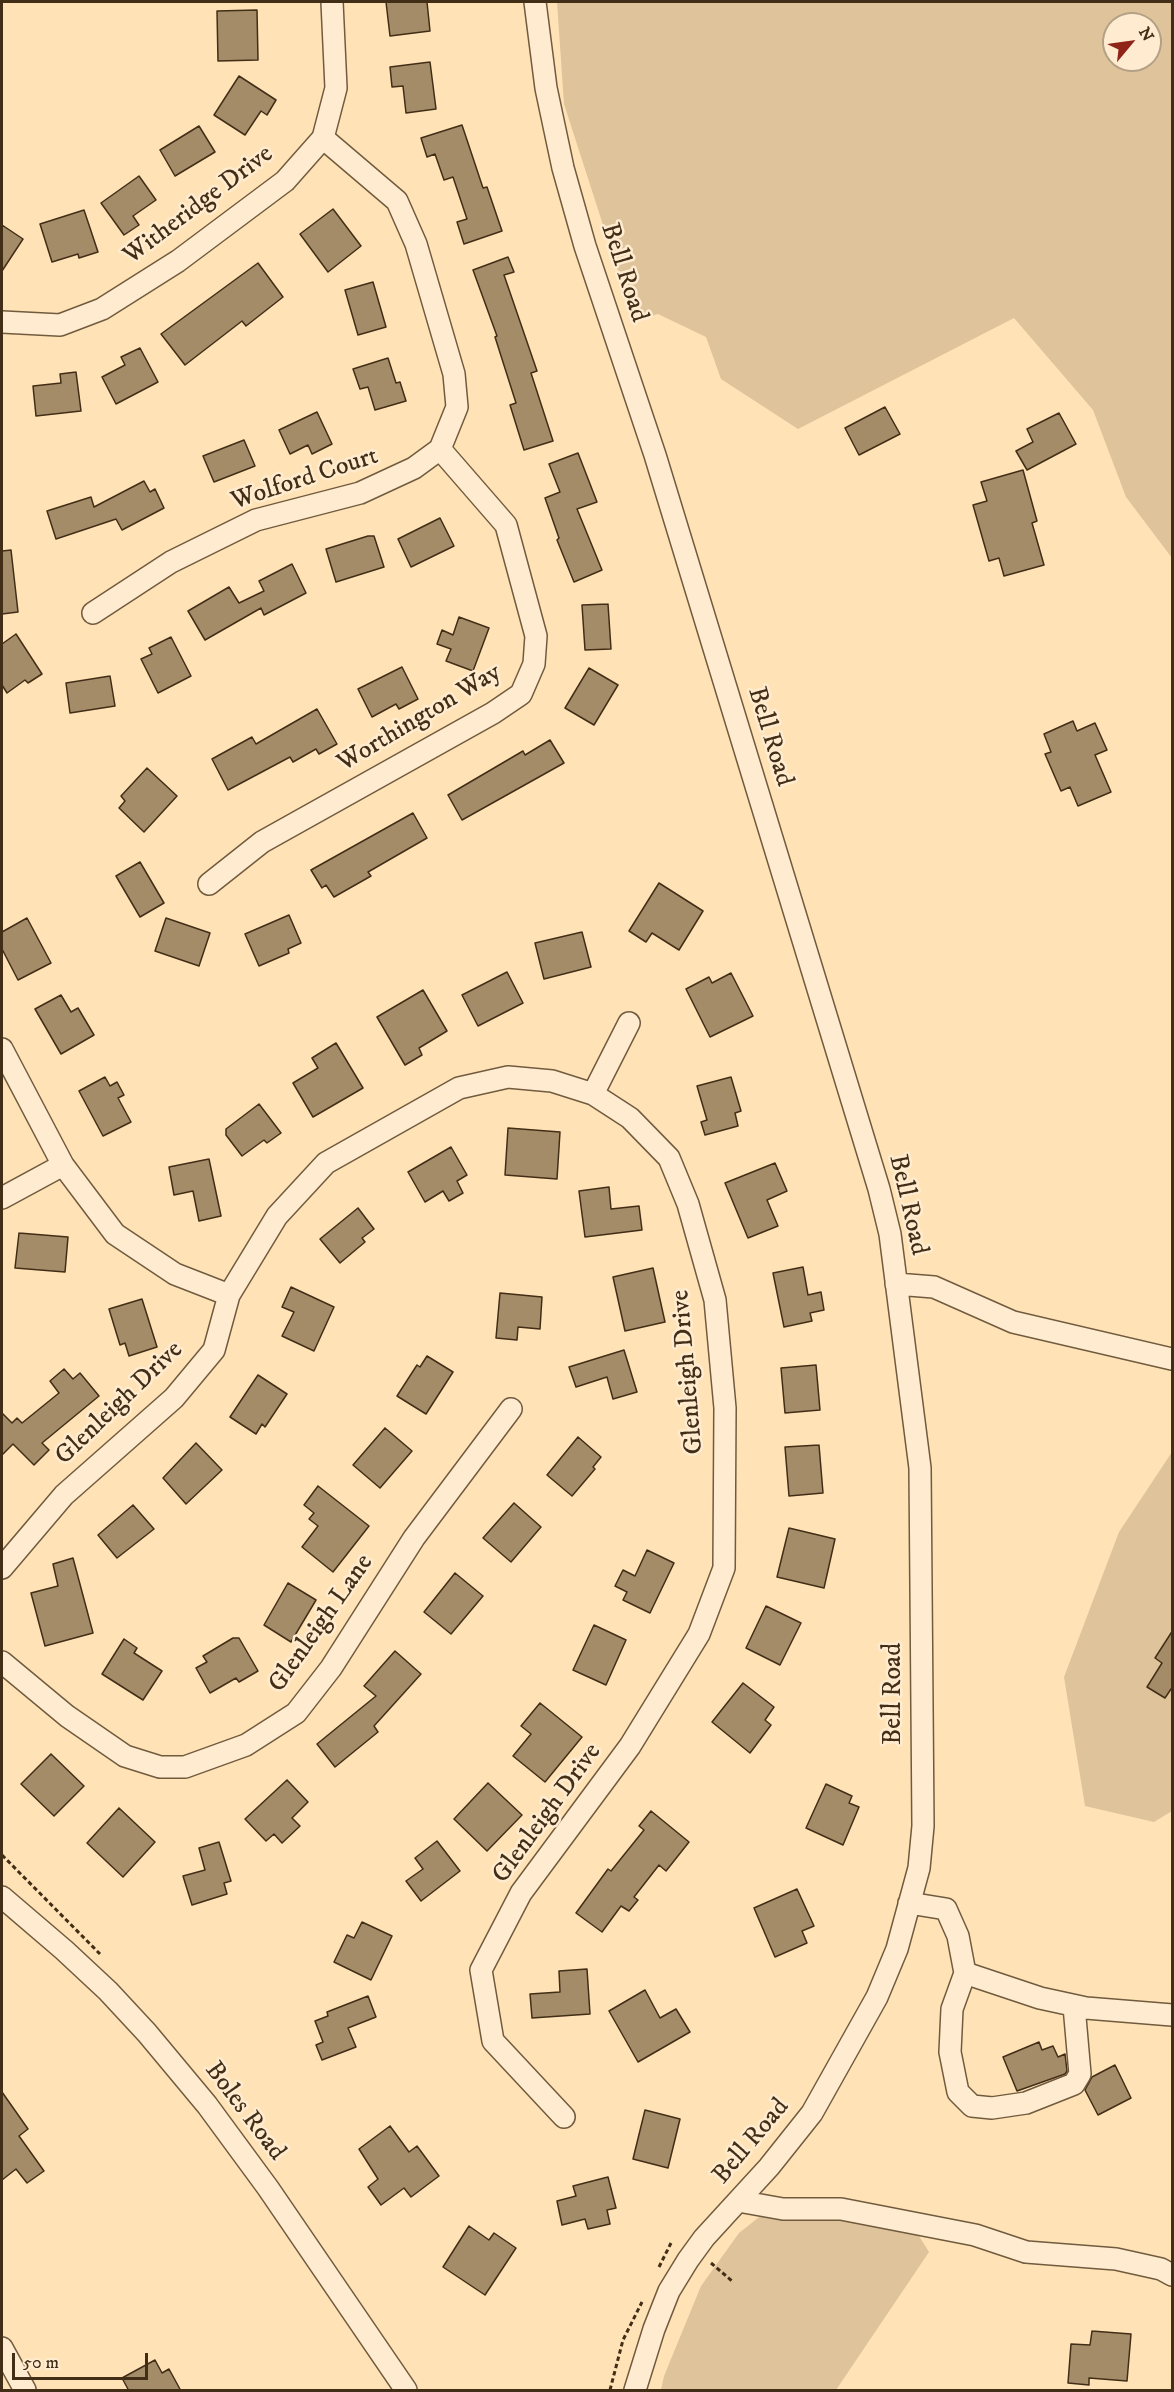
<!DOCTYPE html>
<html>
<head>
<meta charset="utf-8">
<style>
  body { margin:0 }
  #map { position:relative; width:1174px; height:2392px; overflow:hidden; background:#ffe2b6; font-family:"IM FELL DW Pica",serif }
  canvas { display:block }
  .frame { position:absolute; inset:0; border:3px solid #422e16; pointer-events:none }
  .north { position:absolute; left:1102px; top:12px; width:60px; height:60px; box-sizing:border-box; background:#ffecd0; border:2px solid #b3a086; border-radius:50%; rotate:61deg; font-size:16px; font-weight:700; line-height:24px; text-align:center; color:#422e16 }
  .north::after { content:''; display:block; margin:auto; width:21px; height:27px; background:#8f2418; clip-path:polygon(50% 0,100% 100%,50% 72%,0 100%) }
  .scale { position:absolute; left:12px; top:2353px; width:136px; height:27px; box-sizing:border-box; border:3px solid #422e16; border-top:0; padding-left:8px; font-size:18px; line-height:21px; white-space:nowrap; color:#422e16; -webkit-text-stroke:4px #ffecd0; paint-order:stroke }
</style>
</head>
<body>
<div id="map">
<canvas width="1174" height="2392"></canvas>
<div class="frame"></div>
<div class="north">N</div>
<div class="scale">50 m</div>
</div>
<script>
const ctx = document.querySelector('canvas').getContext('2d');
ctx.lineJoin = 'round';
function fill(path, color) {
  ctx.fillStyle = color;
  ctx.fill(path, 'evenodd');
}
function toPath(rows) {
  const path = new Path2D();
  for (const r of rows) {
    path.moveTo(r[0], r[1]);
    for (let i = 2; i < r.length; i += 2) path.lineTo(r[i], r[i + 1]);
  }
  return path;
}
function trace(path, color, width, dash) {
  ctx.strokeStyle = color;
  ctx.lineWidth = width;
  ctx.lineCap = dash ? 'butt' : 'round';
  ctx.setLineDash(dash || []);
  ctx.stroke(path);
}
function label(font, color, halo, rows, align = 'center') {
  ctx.font = font + ' "IM FELL DW Pica",serif';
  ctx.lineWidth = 5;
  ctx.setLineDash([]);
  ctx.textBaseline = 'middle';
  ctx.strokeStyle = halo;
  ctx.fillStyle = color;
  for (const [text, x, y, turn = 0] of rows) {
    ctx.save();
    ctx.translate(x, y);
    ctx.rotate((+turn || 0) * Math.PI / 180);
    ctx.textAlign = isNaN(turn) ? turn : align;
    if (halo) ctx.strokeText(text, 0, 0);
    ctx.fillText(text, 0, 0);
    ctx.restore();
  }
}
const green = toPath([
  [557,2,1172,2,1172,558,1126,497,1093,410,1014,318,798,429,721,379,706,337,658,314,634,321,564,104],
  [1114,24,1150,24,1150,60,1114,60],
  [1172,1452,1172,1811,1154,1822,1085,1806,1064,1677,1119,1532],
  [763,2214,857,2222,919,2236,929,2252,836,2390,661,2390,664,2376,701,2286,739,2233]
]);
const building = toPath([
  [386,2,427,2,430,31,390,36,386,2],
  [257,10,258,60,218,61,217,11,257,10],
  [430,62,436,109,406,113,403,86,392,87,390,67,430,62],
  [239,76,276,100,267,115,261,111,245,135,214,115,239,76],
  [462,125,483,188,487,187,502,231,464,244,457,222,467,219,453,177,444,180,435,154,427,157,421,138,462,125],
  [199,126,215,152,175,176,160,150,199,126],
  [139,176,156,200,133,216,139,225,124,235,101,203,139,176],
  [333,209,361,246,328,272,300,234,333,209],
  [84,210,98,252,79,258,78,254,52,262,40,224,84,210],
  [2,225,23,239,2,271,2,225],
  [508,257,514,272,504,275,537,371,531,373,553,441,524,450,510,405,516,403,495,337,497,336,473,270,508,257],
  [258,263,283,297,246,326,242,321,185,365,161,334,258,263],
  [373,282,386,327,358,335,345,290,373,282],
  [140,348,158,382,116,404,102,377,125,365,121,357,140,348],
  [388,358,396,383,400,382,406,401,375,410,368,387,360,389,353,369,388,358],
  [76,372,81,411,36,416,33,386,61,383,60,374,76,372],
  [885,407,900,434,859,455,845,428,885,407],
  [317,412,332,444,312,454,308,445,290,454,279,430,317,412],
  [1059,413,1076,444,1027,470,1016,451,1033,442,1027,429,1059,413],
  [244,440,255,466,214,482,203,456,244,440],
  [578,453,597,502,577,509,602,570,574,582,557,540,559,538,545,498,560,492,549,464,578,453],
  [1023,470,1037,521,1032,523,1044,565,1004,576,999,558,989,561,973,505,987,501,981,482,1023,470],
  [144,481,150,492,155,489,164,508,122,530,116,519,56,539,47,511,91,497,94,507,144,481],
  [440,518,454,546,411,567,398,539,440,518],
  [368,536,374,536,384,567,336,582,326,549,368,536],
  [11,550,18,612,2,614,2,551,11,550],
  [292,564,306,593,264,615,261,608,205,640,188,611,229,587,239,603,264,591,259,581,292,564],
  [608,604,611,649,585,650,582,605,608,604],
  [459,617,489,628,473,671,446,661,451,649,437,644,442,630,453,635,459,617],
  [16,634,42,674,28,683,25,680,7,693,2,685,2,644,16,634],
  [171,637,191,676,158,693,141,659,152,654,149,648,171,637],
  [402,667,418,699,399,709,396,704,372,717,358,689,402,667],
  [589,668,618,685,594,725,565,708,589,668],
  [110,676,115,706,70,713,66,683,110,676],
  [317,709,337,744,319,754,316,749,293,762,290,757,228,790,212,759,252,737,256,744,317,709],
  [1073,721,1077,731,1095,723,1107,750,1095,755,1111,792,1078,806,1070,787,1061,791,1045,754,1051,752,1044,734,1073,721],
  [550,740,564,763,462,820,448,795,523,751,525,755,550,740],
  [147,768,177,796,144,832,119,808,125,801,121,796,147,768],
  [413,813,427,838,368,872,371,876,334,897,326,885,322,888,311,870,413,813],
  [140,862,164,903,140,917,116,876,140,862],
  [659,883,703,911,679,950,652,933,646,942,629,931,659,883],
  [289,915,301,943,288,949,289,953,259,966,245,934,289,915],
  [27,918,51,963,18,980,2,949,2,932,27,918],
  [166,918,210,933,199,966,155,951,166,918],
  [582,932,591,967,544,979,535,943,582,932],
  [507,972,523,1003,478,1026,462,995,507,972],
  [731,973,753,1016,710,1037,686,989,709,977,712,983,731,973],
  [423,990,447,1031,419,1048,422,1055,405,1065,377,1017,423,990],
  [61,995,71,1012,78,1008,94,1035,61,1054,35,1009,61,995],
  [336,1043,363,1088,313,1117,293,1083,318,1068,312,1058,336,1043],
  [105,1077,110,1086,117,1082,124,1095,118,1098,131,1122,103,1136,79,1091,105,1077],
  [731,1077,741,1111,735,1113,738,1126,705,1135,701,1122,707,1120,697,1086,731,1077],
  [259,1104,281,1133,267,1143,264,1140,242,1156,226,1135,226,1129,259,1104],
  [508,1128,560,1132,557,1179,505,1175,508,1128],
  [451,1147,467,1175,457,1181,463,1193,449,1201,443,1191,425,1202,408,1172,451,1147],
  [209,1159,221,1216,199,1221,193,1191,174,1195,169,1167,209,1159],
  [775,1163,787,1191,767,1200,778,1226,748,1238,725,1183,775,1163],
  [609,1187,611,1209,639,1206,642,1230,585,1237,579,1191,609,1187],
  [358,1208,374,1229,362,1238,365,1242,340,1263,320,1239,358,1208],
  [19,1233,68,1237,65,1272,15,1268,19,1233],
  [803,1267,808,1295,821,1292,824,1310,810,1313,812,1321,784,1327,773,1273,803,1267],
  [653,1268,665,1322,625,1331,613,1277,653,1268],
  [291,1287,334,1307,314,1351,282,1336,294,1312,282,1307,291,1287],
  [500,1293,542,1297,540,1329,518,1327,517,1340,496,1338,500,1293],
  [142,1299,157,1347,129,1356,125,1343,120,1345,109,1309,142,1299],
  [624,1350,637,1392,613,1399,607,1377,576,1387,569,1367,624,1350],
  [427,1356,453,1372,426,1414,397,1396,417,1365,420,1367,427,1356],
  [816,1365,820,1410,785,1413,781,1368,816,1365],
  [64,1369,73,1379,80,1373,99,1396,42,1443,49,1450,34,1465,13,1444,2,1455,2,1413,12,1423,17,1418,22,1423,59,1393,50,1381,64,1369],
  [258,1375,287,1394,265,1427,262,1424,256,1434,230,1417,258,1375],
  [385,1428,412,1451,380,1488,353,1465,385,1428],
  [578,1437,601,1457,593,1467,595,1469,572,1496,547,1475,578,1437],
  [196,1443,222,1470,186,1504,163,1478,196,1443],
  [819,1445,823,1493,789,1496,785,1447,819,1445],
  [318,1486,369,1526,333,1572,302,1547,318,1526,309,1519,314,1513,304,1505,318,1486],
  [514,1503,541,1527,511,1562,483,1538,514,1503],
  [133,1505,154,1529,117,1558,98,1535,133,1505],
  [789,1528,835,1539,824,1588,777,1577,789,1528],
  [647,1550,674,1563,650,1613,623,1600,627,1592,615,1586,623,1570,635,1576,647,1550],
  [73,1558,93,1633,45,1646,31,1593,58,1586,53,1564,73,1558],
  [455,1573,483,1596,451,1634,424,1612,455,1573],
  [288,1583,316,1600,291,1642,264,1625,288,1583],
  [766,1606,801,1623,780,1665,746,1648,766,1606],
  [594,1625,626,1640,606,1685,573,1670,594,1625],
  [1173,1630,1173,1686,1165,1698,1147,1687,1162,1663,1155,1658,1173,1630],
  [233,1638,239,1638,258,1671,239,1682,236,1678,210,1693,196,1668,207,1662,203,1656,233,1638],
  [124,1639,137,1648,134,1653,162,1671,143,1700,102,1674,124,1639],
  [395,1651,421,1674,374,1726,378,1732,335,1767,317,1744,376,1696,364,1686,395,1651],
  [743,1683,774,1707,765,1720,771,1725,750,1753,712,1722,743,1683],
  [540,1703,582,1737,545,1782,513,1756,531,1734,521,1726,540,1703],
  [51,1754,84,1786,54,1816,21,1784,51,1754],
  [287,1780,308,1802,292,1818,300,1826,282,1843,274,1834,266,1841,245,1819,287,1780],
  [488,1783,522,1815,487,1851,454,1819,488,1783],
  [826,1784,852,1796,849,1803,859,1807,843,1845,806,1828,826,1784],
  [119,1808,155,1842,123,1877,87,1843,119,1808],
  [651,1811,689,1842,666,1871,659,1865,634,1897,638,1900,629,1911,621,1906,602,1932,576,1913,608,1869,611,1871,644,1830,639,1826,651,1811],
  [437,1841,460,1871,421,1901,406,1881,423,1869,415,1858,437,1841],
  [219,1842,231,1881,224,1883,227,1894,192,1905,183,1876,205,1870,199,1848,219,1842],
  [797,1889,814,1926,802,1931,807,1943,775,1957,754,1908,797,1889],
  [362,1922,392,1936,371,1980,334,1962,347,1935,354,1938,362,1922],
  [587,1969,590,2014,532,2018,530,1994,560,1992,559,1971,587,1969],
  [645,1990,660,2018,676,2009,690,2032,638,2062,609,2011,645,1990],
  [368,1996,376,2017,348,2028,356,2047,322,2060,316,2045,323,2042,315,2021,328,2016,327,2012,368,1996],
  [1039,2042,1042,2050,1053,2046,1058,2057,1065,2054,1067,2071,1065,2074,1017,2091,1003,2057,1039,2042],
  [1115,2065,1131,2098,1098,2115,1085,2090,1092,2077,1115,2065],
  [2,2092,28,2129,19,2136,44,2171,27,2183,16,2169,2,2180,2,2092],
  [645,2110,680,2119,668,2168,633,2159,645,2110],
  [390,2126,409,2152,417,2146,439,2176,411,2197,404,2188,381,2205,368,2187,378,2179,359,2149,390,2126],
  [608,2177,616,2208,607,2210,610,2224,588,2229,585,2219,562,2225,557,2201,576,2196,573,2186,608,2177],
  [469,2226,489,2240,494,2233,516,2248,485,2295,443,2267,469,2226],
  [1092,2331,1131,2334,1127,2381,1089,2378,1089,2385,1068,2383,1071,2344,1090,2345,1092,2331],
  [155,2360,162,2373,169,2369,181,2391,129,2391,122,2378,155,2360]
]);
const path = toPath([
  [2,1855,100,1954],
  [711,2263,732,2281],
  [659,2267,671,2243],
  [610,2390,623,2340,642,2302]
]);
const minor = toPath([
  [535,2,546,88,563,168,585,246,655,455,879,1189,890,1234,920,1468,923,1826,919,1868,897,1949,877,1997,812,2113,769,2167,704,2238,688,2260,669,2291,654,2329,635,2390],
  [2,322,60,325,102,309,178,261,285,181,323,138,336,88,332,2],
  [93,613,171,562,256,520,360,493,414,468,440,449,457,407,454,374,416,244,397,201,323,138],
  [209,884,262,842,493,713,521,694,534,664,536,636,506,525,440,449],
  [2,1049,63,1165,115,1234,175,1274,229,1295],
  [593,1094,629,1023],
  [2,1198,63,1165],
  [896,1284,934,1287,1013,1322,1172,1359],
  [2,1568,64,1495,174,1398,214,1350,229,1295,277,1216,326,1163,459,1088,508,1077,552,1081,593,1094,630,1118,669,1158,688,1204,715,1300,725,1408,724,1568,699,1634,630,1746,521,1893,481,1970,493,2041,564,2117],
  [2,1662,67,1716,125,1756,160,1767,185,1767,246,1745,296,1713,331,1668,414,1538,511,1409],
  [2,1897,64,1950,108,1991,147,2033,207,2105,268,2188,406,2390],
  [909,1903,946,1909,958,1936,965,1973,1040,1998,1086,2008,1172,2015],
  [965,1973,952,2009,950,2052,958,2092,972,2106,992,2108,1026,2103,1074,2084,1080,2074,1074,2006],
  [738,2201,783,2209,841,2209,975,2235,1026,2252,1116,2259,1161,2269,1172,2275],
  [2,2348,25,2390]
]);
const streetNames = [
  ["Witheridge Drive",199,206,-37],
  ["Bell Road",623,273,72],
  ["Wolford Court",305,480,-18],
  ["Worthington Way",420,719,-31],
  ["Bell Road",769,737,73],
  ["Bell Road",907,1205,77],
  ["Glenleigh Drive",689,1372,-95],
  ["Glenleigh Drive",120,1404,-44],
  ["Glenleigh Lane",322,1624,-55],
  ["Bell Road",895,1694,-90],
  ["Glenleigh Drive",548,1814,-54],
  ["Boles Road",244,2112,53],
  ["Bell Road",752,2142,-50]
];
fill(green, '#dfc39b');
fill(building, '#a48c69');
trace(building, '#422e16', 1.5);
trace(minor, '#715b3e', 24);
trace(path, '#422e16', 3, [4.5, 3]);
trace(minor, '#ffecd0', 21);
label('26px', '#422e16', '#ffecd0', streetNames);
</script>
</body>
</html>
